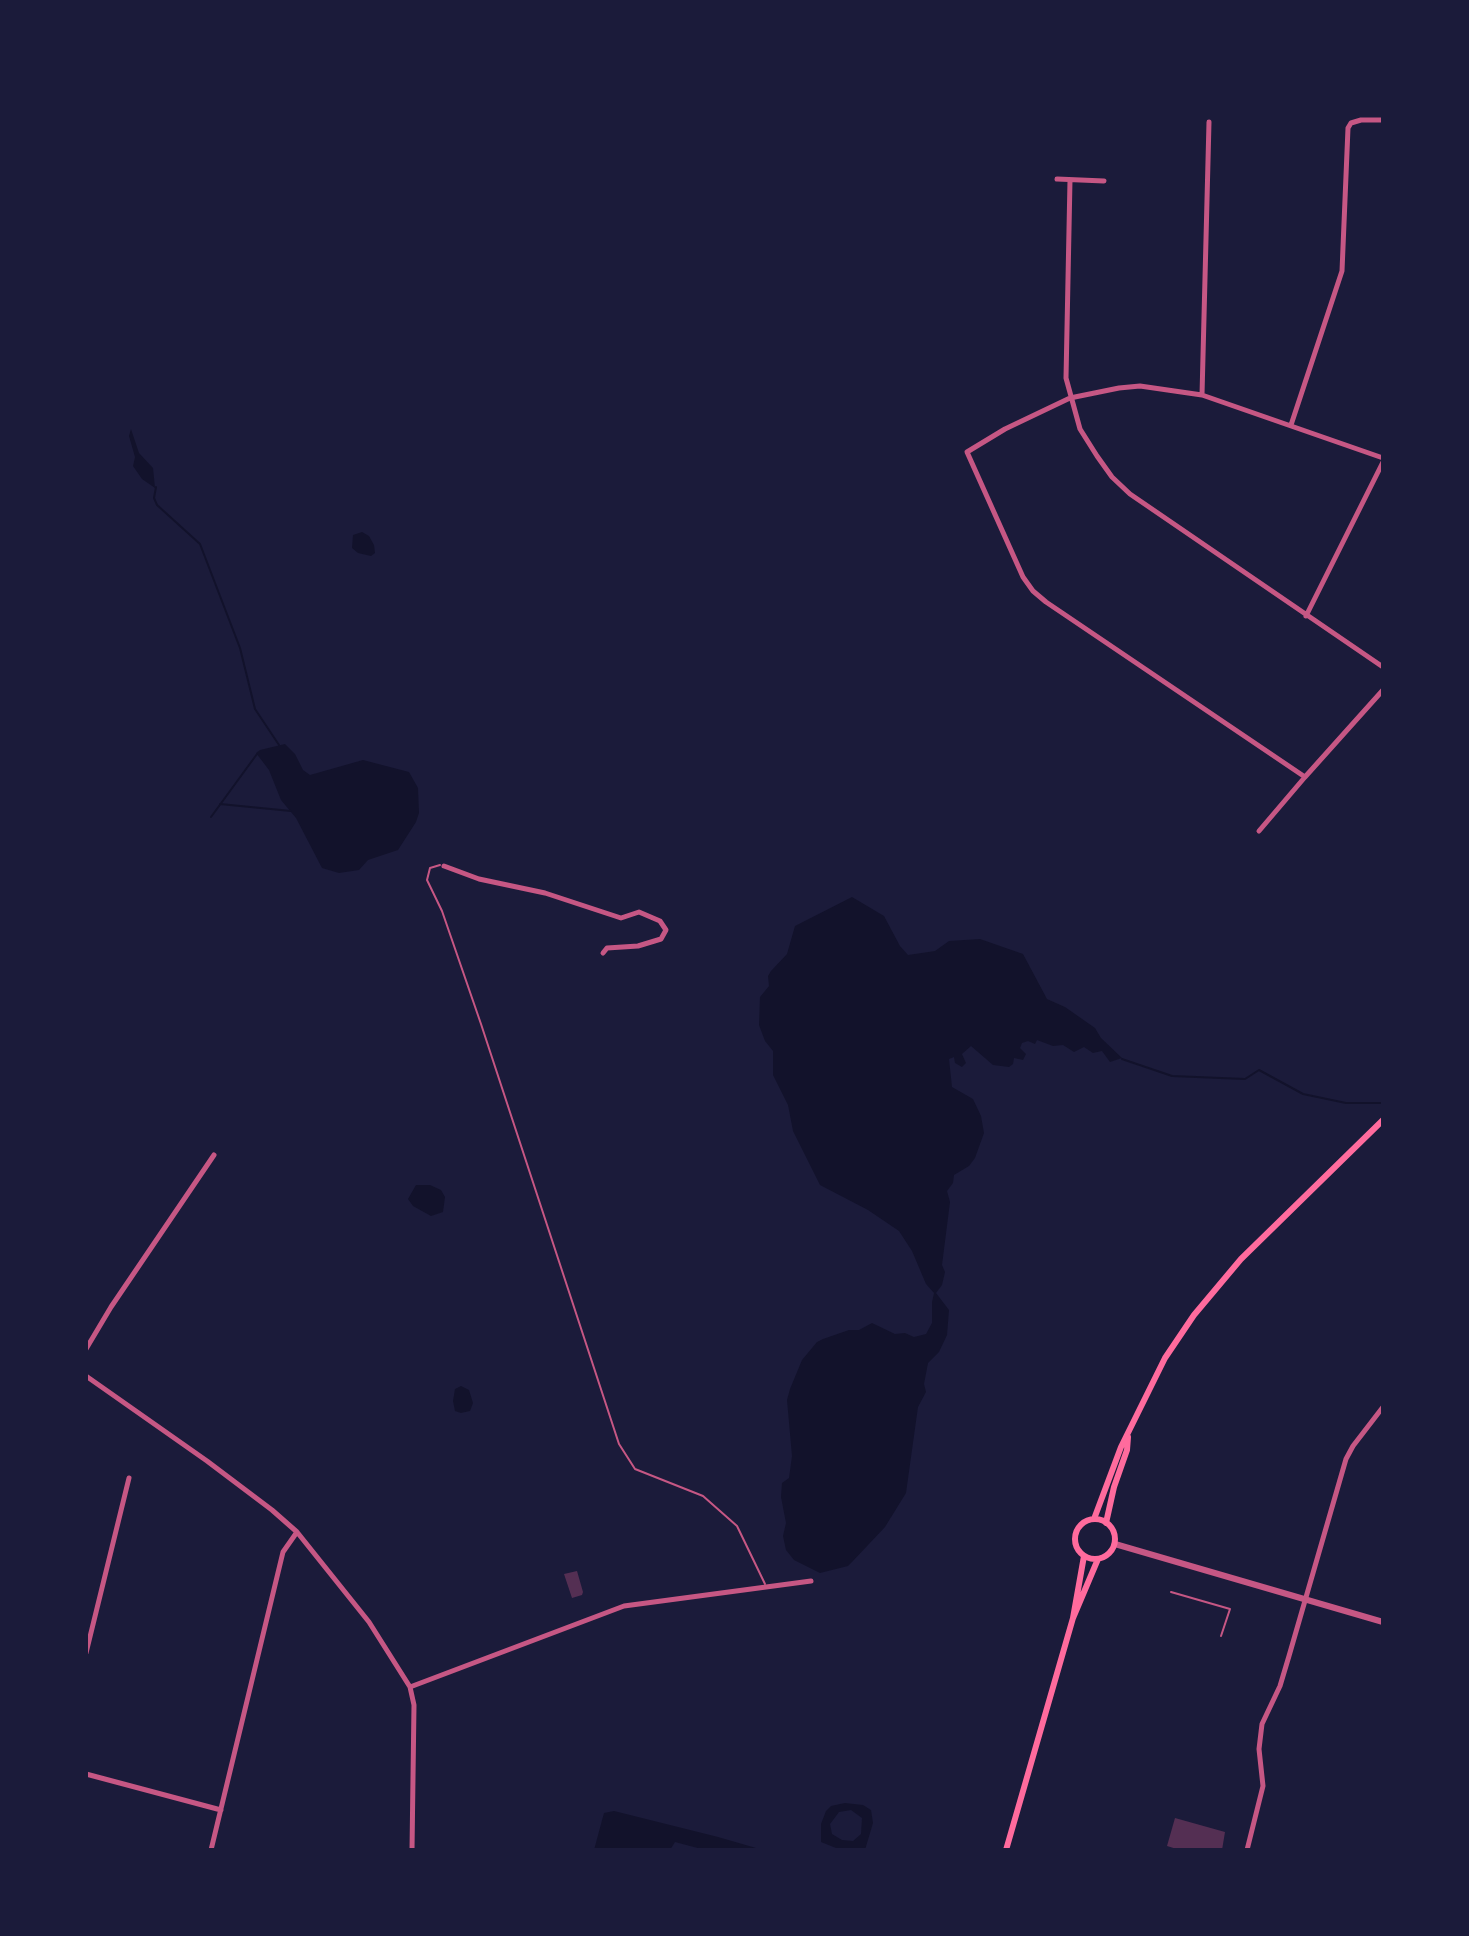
<!DOCTYPE html>
<html>
<head>
<meta charset="utf-8">
<style>
  body { margin:0 }
  #map { position:relative; width:1469px; height:1936px; overflow:hidden; background:#1b1b3a; font-family:Raleway,sans-serif }
  canvas { display:block }
  .frame { position:absolute; inset:0; border:88px solid #1b1b3a; pointer-events:none }
</style>
</head>
<body>
<div id="map">
<canvas width="1469" height="1936"></canvas>
<div class="frame"></div>
</div>
<script>
const ctx = document.querySelector('canvas').getContext('2d');
ctx.lineJoin = 'round';
function fill(path, color) {
  ctx.fillStyle = color;
  ctx.fill(path, 'evenodd');
}
function toPath(rows) {
  const path = new Path2D();
  for (const r of rows) {
    if (r.length === 3) {
      path.moveTo(r[0] + r[2], r[1]);
      path.arc(r[0], r[1], r[2], 0, 2 * Math.PI);
      continue;
    }
    path.moveTo(r[0], r[1]);
    for (let i = 2; i < r.length; i += 2) path.lineTo(r[i], r[i + 1]);
  }
  return path;
}
function trace(path, color, width, dash) {
  ctx.strokeStyle = color;
  ctx.lineWidth = width;
  ctx.lineCap = dash ? 'butt' : 'round';
  ctx.setLineDash(dash || []);
  ctx.stroke(path);
}
const water = toPath([
  [131,429,139,453,153,468,155,488,142,479,133,466,135,457,129,436],
  [362,532,369,536,374,545,375,553,371,556,358,553,352,548,353,535],
  [285,744,295,754,303,770,310,775,363,760,409,772,418,788,419,813,416,822,398,850,368,860,359,870,339,873,322,868,296,818,281,800,269,770,256,753,260,750],
  [852,897,884,916,900,946,908,955,935,951,949,941,980,939,1023,954,1047,999,1065,1007,1095,1028,1101,1038,1122,1058,1110,1062,1102,1051,1093,1053,1084,1047,1074,1052,1063,1045,1053,1046,1037,1040,1035,1044,1028,1041,1022,1043,1020,1048,1026,1054,1023,1060,1014,1058,1013,1064,1009,1067,993,1065,971,1046,962,1054,966,1063,962,1067,955,1063,954,1057,949,1059,952,1087,973,1099,981,1116,984,1133,975,1158,969,1166,954,1175,953,1183,947,1191,950,1202,942,1265,945,1272,942,1285,936,1293,949,1310,947,1335,939,1352,928,1363,924,1384,926,1392,918,1407,906,1493,885,1527,852,1562,848,1566,820,1573,794,1560,786,1550,783,1536,786,1523,781,1497,782,1483,789,1478,792,1456,787,1400,790,1389,802,1360,817,1342,823,1339,849,1330,859,1330,872,1323,895,1334,905,1333,914,1337,926,1334,932,1323,932,1302,934,1293,926,1284,912,1251,899,1231,868,1210,820,1185,793,1131,788,1105,773,1075,773,1051,765,1041,759,1025,760,997,769,986,768,976,771,971,787,954,795,926],
  [416,1185,430,1185,441,1190,445,1197,443,1212,431,1216,413,1206,408,1199],
  [461,1386,469,1390,473,1403,470,1411,461,1413,455,1411,453,1401,455,1389],
  [845,1803,863,1805,871,1810,873,1823,865,1850,841,1850,821,1842,821,1824,826,1811,831,1806],
  [851,1810,862,1818,861,1834,853,1841,842,1840,832,1834,830,1824,839,1812],
  [614,1811,718,1837,763,1850,705,1850,675,1842,670,1850,594,1850,604,1813]
]);
const stream = toPath([
  [156,487,154,498,157,505,200,544,240,648,255,709,279,745],
  [220,804,291,811],
  [211,817,257,754],
  [1122,1059,1172,1076,1245,1079,1259,1070,1303,1094,1346,1103,1383,1103]
]);
const building = toPath([
  [577,1571,583,1592,582,1595,572,1598,564,1574],
  [1175,1818,1225,1832,1222,1850,1180,1850,1167,1846]
]);
const service = toPath([
  [440,865,430,868,427,880,442,911,481,1024,619,1444,635,1469,703,1496,737,1526,765,1584],
  [1171,1592,1230,1609,1221,1636]
]);
const minor = toPath([
  [1057,179,1104,181],
  [1070,180,1066,378,1080,429,1097,456,1112,477,1130,494,1383,667],
  [1202,395,1209,122],
  [1291,425,1342,271,1348,128,1351,123,1361,120,1383,120],
  [1383,458,1202,395,1140,386,1119,388,1070,398,1005,429,967,452,1023,577,1033,591,1046,602,1305,777,1383,690],
  [1306,616,1383,462],
  [1259,831,1305,777],
  [444,866,479,879,545,893,621,918,639,912,660,921,666,930,661,939,638,946,607,948,603,953],
  [86,1349,111,1307,214,1155],
  [86,1376,207,1461,272,1510,297,1532,369,1622,410,1687,414,1705,412,1850],
  [86,1653,129,1478],
  [410,1687,624,1606,811,1581],
  [86,1774,221,1810],
  [211,1850,283,1552,297,1532],
  [1247,1850,1263,1786,1259,1749,1262,1724,1280,1686,1289,1656,1346,1459,1353,1446,1383,1407]
]);
const tertiary = toPath([
  [1115,1544,1383,1622]
]);
const secondary = toPath([
  [1094,1519,1121,1447,1165,1358,1194,1315,1241,1259,1383,1120],
  [1095,1539,20],
  [1106,1523,1114,1487,1127,1450,1128,1437],
  [1073,1618,1098,1559],
  [1006,1850,1073,1618,1084,1556]
]);
fill(water, '#12122b');
trace(stream, '#12122b', 2);
fill(building, '#542f53');
trace(service, '#c65784', 2);
trace(minor, '#c65784', 5);
trace(tertiary, '#c65784', 6);
trace(secondary, '#ff6b9d', 6);
</script>
</body>
</html>
